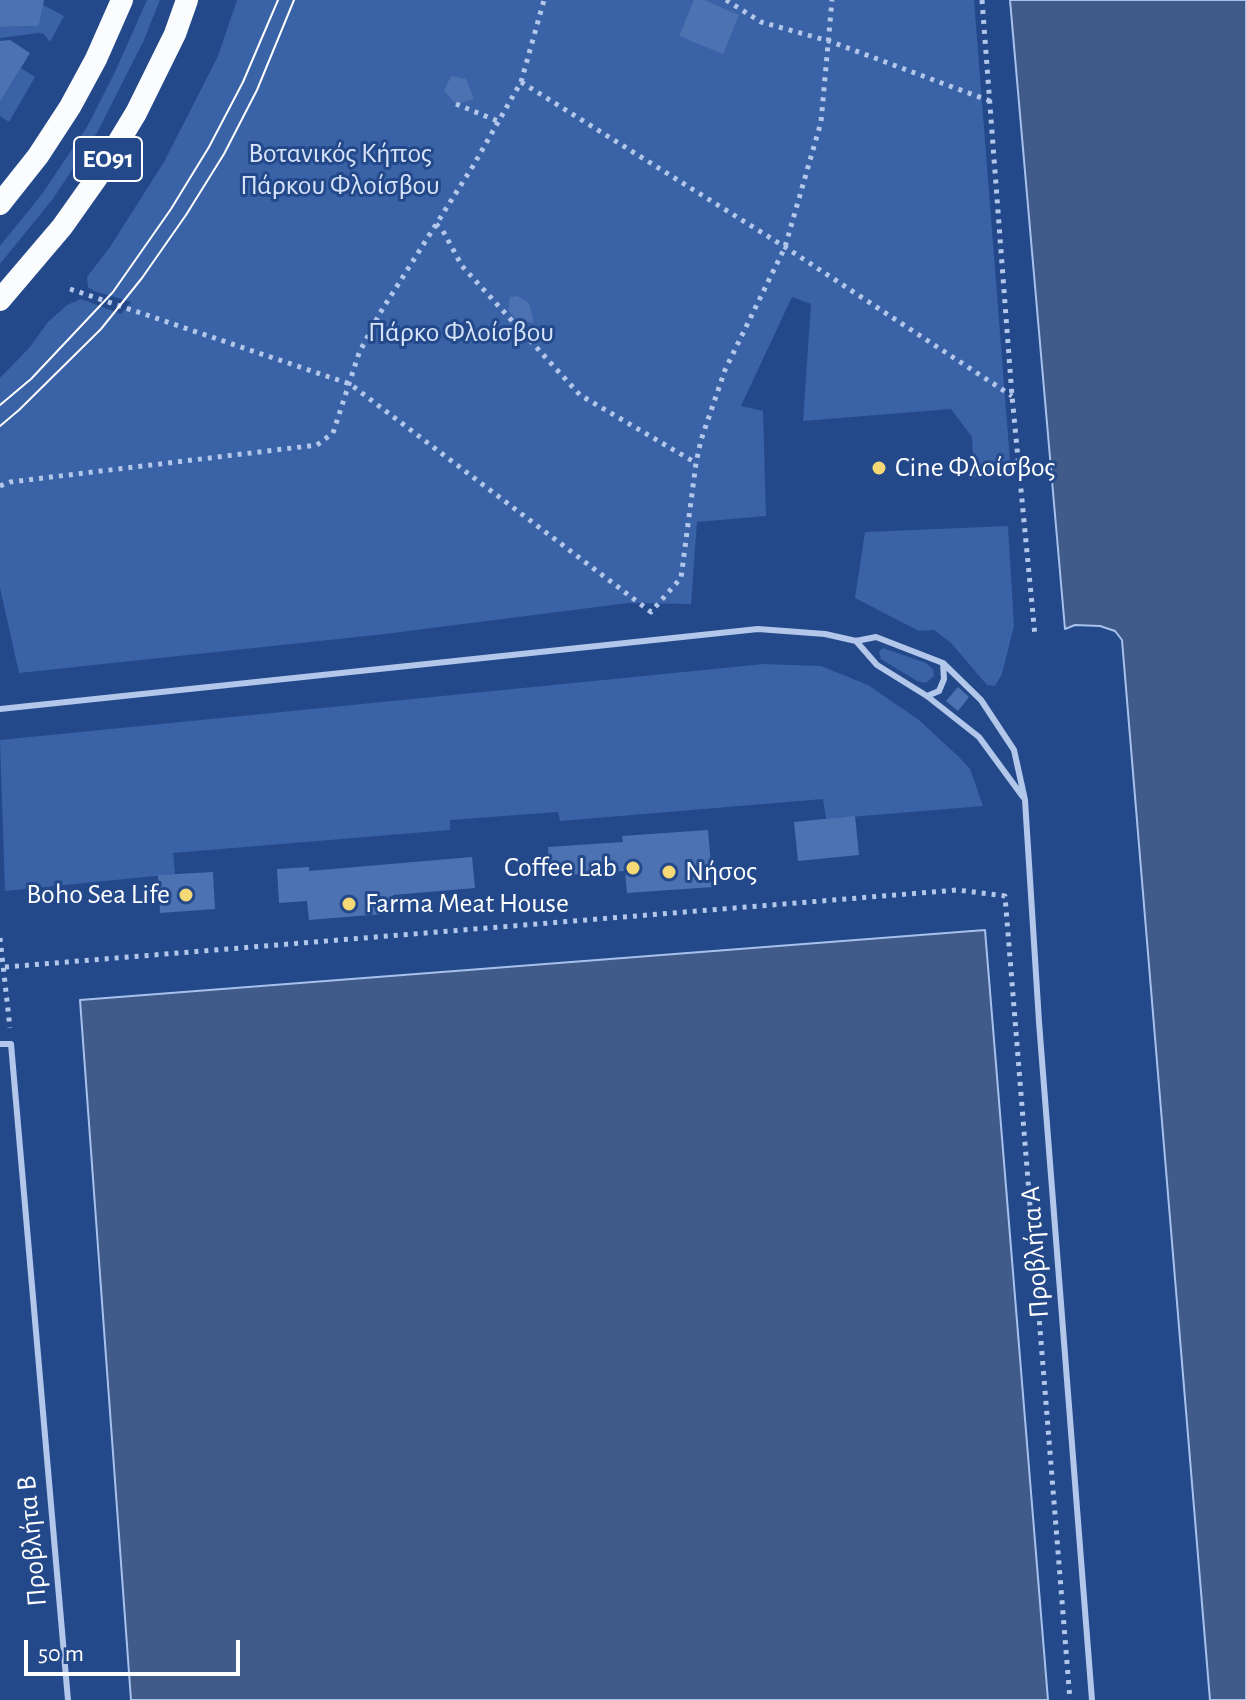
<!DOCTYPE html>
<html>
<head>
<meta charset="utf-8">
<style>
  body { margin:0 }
  #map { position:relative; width:1246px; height:1700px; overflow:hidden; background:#24498a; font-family:"Alegreya Sans",sans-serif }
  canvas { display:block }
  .scale { position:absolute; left:24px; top:1640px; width:216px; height:36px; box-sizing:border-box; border:4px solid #fff; border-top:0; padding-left:10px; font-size:24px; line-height:28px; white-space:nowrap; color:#fff; -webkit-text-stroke:6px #24498a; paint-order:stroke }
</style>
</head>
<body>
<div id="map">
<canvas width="1246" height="1700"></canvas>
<div class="scale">50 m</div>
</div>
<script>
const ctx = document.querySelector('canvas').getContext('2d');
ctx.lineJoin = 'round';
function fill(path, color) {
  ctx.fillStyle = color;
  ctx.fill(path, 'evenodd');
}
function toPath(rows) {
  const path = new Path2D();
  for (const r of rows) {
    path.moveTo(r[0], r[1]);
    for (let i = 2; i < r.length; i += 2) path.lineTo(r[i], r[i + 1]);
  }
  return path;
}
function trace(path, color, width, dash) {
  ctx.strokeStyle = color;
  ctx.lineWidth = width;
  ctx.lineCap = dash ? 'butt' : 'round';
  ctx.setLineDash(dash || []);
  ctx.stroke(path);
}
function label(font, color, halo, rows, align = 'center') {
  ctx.font = font + ' "Alegreya Sans",sans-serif';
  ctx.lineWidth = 6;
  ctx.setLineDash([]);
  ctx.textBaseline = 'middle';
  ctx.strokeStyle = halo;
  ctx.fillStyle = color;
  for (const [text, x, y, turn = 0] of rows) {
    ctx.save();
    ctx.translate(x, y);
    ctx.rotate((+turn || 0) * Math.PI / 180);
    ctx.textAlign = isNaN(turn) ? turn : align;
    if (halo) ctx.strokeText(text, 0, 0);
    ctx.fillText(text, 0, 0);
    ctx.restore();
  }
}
const green = toPath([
  [147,0,160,0,144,40,98,131,52,200,0,264,0,246,42,194,87,127,115,72],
  [237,0,974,0,1011,474,974,477,972,437,951,409,803,421,811,304,792,297,741,406,763,411,766,516,697,522,691,604,628,603,385,634,19,673,0,588,0,378,30,347,48,322,67,305,81,299,121,314,131,302,94,291,88,287,87,277,110,247,164,162,218,56],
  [43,5,64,16,50,42,44,34,38,33,0,38,0,27,39,26],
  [21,68,35,77,9,122,0,116,0,102],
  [1008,526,1014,626,1002,674,995,686,987,685,951,643,934,630,919,631,855,598,865,532],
  [883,648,926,663,933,669,934,676,926,683,917,681,881,659,879,652],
  [764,664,821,666,868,685,919,720,959,757,970,769,983,806,826,819,823,799,560,821,558,812,450,820,450,830,173,853,175,874,5,891,0,740]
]);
const water = toPath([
  [1010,0,1246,0,1246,1700,1210,1700,1122,640,1115,631,1100,626,1075,625,1065,629,1010,0],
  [985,930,1048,1700,131,1700,80,1000,985,930]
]);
const building = toPath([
  [0,0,44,0,39,26,0,27],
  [694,0,704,0,739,15,723,54,679,36],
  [10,40,30,53,0,102,0,41],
  [451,76,466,79,474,99,456,104,444,91],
  [517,296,529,303,534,323,517,320,508,310,510,297],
  [958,687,969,697,958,711,946,701],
  [855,816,859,855,798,861,794,822],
  [708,830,713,887,627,893,625,871,550,876,548,847,623,842,622,836],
  [472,857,475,888,393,895,395,913,309,920,307,901,279,903,277,869,309,867,309,871],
  [213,872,215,909,160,913,158,875]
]);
const path = toPath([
  [726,0,761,22,829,41,990,101],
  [982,0,1012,396,1035,636],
  [521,82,785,247,1012,396],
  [456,104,500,122],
  [436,224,443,231,462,266,580,395,696,463],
  [70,289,350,384,651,612,681,578,696,463,701,440,725,370,785,247,821,122,832,0],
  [0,486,10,482,317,445,333,433,359,353,380,313,473,166,521,82,544,0],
  [0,938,10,1028],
  [5,967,957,890,1005,896,1070,1700]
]);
const service = toPath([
  [856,641,877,665,927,696,979,737,1023,797],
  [927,696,939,691,944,679,943,663],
  [0,709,758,629,825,634,856,641,876,637,943,663,981,700,1014,750,1025,800,1039,1022,1092,1700],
  [0,1044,11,1044,68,1700]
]);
const trunk = toPath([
  [0,204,38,156,70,107,96,59,122,0],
  [0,300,62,227,96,179,136,113,175,34,187,0]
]);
const tram = toPath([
  [0,405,31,379,113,292,171,209,209,147,243,82,278,0],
  [0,426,19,410,101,329,142,278,186,215,224,154,257,90,294,0]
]);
const markers = [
  [879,468,8,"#f4d975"],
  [633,868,8,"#f4d975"],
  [669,872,8,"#f4d975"],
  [186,895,8,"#f4d975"],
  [349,904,8,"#f4d975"]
];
const shields = [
  [108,159,68]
];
const shieldNames = [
  ["ΕΟ91",108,159]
];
const parkNames = [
  ["Βοτανικός Κήπος",340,154],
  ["Πάρκου Φλοίσβου",340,186],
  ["Πάρκο Φλοίσβου",461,333]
];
const poiNames = [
  ["Cine Φλοίσβος",895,468],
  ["Coffee Lab",617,868,"right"],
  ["Νήσος",685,872],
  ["Boho Sea Life",170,895,"right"],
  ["Farma Meat House",365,904]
];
const streetNames = [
  ["Προβλήτα Α",1035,1252,-94],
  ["Προβλήτα Β",32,1541,-95]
];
fill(green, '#3962a7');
fill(water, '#405b8a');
trace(water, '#a6c1eb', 2);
fill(building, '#4d72b2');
trace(path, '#b2c7ea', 5, [4, 6]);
trace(service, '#b2c7ea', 6);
trace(trunk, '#fafcfe', 22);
trace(tram, '#fff', 2);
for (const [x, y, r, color] of markers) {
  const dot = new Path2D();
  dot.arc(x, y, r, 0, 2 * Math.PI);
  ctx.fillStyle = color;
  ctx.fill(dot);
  trace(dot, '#24498a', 3);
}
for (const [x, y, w] of shields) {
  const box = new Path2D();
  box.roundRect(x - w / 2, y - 22, w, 44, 6);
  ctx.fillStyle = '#24498a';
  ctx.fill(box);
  trace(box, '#fff', 2);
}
label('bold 26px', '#fff', null, shieldNames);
label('28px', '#d6e3f8', '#24498a', parkNames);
label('28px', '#fff', '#24498a', poiNames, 'left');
label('28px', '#fff', '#24498a', streetNames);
</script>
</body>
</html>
